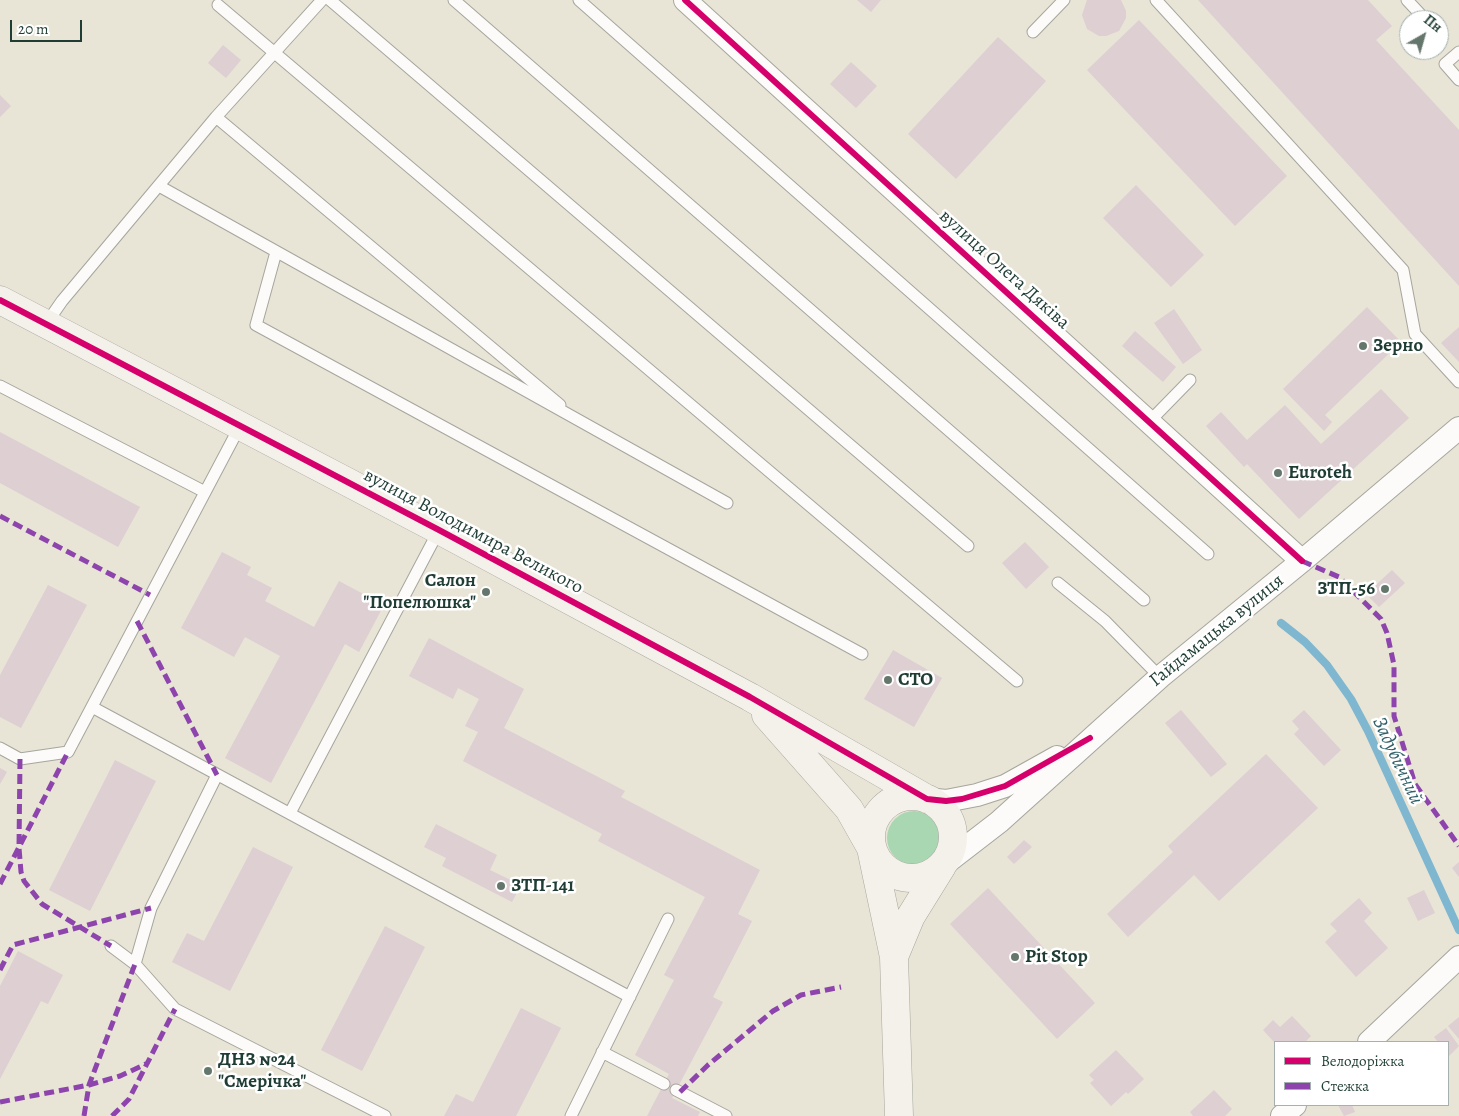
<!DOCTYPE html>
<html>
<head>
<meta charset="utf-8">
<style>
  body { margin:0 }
  #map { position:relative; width:1459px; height:1116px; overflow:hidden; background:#e8e4d6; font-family:Alegreya,serif }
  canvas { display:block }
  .legend { position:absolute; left:1274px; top:1041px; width:175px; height:65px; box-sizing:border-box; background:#fff; border:1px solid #a5b1ae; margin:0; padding:6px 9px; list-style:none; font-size:15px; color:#1f3d34 }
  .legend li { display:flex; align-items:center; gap:10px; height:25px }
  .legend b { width:25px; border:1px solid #a5b1ae }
  .north { position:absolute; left:1399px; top:10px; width:50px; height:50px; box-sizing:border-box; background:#fff; border:1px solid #a5b1ae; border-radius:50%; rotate:38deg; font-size:14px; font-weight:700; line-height:20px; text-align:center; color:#1f3d34 }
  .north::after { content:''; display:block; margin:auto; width:18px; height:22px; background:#65776d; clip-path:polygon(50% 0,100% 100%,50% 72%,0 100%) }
  .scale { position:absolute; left:10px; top:20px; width:72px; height:22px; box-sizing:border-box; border:2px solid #1f3d34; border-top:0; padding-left:6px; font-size:15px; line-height:18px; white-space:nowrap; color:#1f3d34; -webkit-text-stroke:4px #fff; paint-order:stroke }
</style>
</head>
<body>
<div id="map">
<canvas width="1459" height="1116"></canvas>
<ul class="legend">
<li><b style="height:6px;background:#d6006c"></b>Велодоріжка</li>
<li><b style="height:6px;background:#8e44ad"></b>Стежка</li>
</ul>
<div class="north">Пн</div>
<div class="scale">20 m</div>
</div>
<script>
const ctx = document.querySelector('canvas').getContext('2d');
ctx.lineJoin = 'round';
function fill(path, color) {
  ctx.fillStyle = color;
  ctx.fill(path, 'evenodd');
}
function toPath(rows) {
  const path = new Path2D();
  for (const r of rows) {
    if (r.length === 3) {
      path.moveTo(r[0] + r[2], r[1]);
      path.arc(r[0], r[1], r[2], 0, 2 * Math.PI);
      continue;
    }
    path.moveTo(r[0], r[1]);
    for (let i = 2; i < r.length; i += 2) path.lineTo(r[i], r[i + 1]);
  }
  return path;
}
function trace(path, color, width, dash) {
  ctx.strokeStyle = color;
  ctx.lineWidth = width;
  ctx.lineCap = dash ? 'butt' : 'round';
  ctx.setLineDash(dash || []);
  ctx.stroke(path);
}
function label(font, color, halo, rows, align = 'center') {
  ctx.font = font + ' Alegreya,serif';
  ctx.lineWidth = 5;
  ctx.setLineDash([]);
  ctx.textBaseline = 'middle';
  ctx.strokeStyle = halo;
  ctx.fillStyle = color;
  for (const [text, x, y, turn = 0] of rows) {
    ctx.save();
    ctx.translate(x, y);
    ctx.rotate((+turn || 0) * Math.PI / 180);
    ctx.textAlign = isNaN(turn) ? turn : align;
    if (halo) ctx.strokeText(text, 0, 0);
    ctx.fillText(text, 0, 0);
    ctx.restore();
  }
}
const green = toPath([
  [914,838,27]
]);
const stream = toPath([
  [1281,623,1305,642,1327,665,1351,699,1368,731,1459,930]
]);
const building = toPath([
  [857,0,881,0,871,12],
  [1087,0,1121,0,1126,11,1126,18,1119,31,1106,36,1099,36,1087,29,1082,15],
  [1198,0,1368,0,1392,26,1376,40,1459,130,1459,286],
  [1139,20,1287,176,1235,226,1087,70],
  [998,37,1046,81,956,179,908,134],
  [223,45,241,60,226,78,208,63],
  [851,62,877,86,856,108,830,84],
  [0,95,11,106,0,117],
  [1136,185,1204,255,1171,287,1103,218],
  [1367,307,1401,342,1325,415,1332,422,1324,431,1283,389],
  [1174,309,1202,350,1183,364,1154,323],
  [1459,327,1459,362,1441,343],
  [1135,331,1176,367,1163,382,1122,346],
  [1381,389,1409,418,1299,519,1247,464,1244,467,1206,426,1221,412,1247,440,1285,405,1321,444],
  [0,432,140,507,118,547,0,483],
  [1025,542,1049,567,1026,589,1002,563],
  [222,552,251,567,247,575,272,588,265,601,314,627,339,581,384,605,359,652,345,644,271,783,225,758,280,656,245,637,234,657,181,628],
  [1392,570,1405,583,1379,607,1366,594],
  [48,585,87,605,21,728,0,717,0,675],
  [429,638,524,689,504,728,625,791,621,797,760,870,738,914,752,921,713,997,723,1002,672,1098,700,1112,698,1116,647,1116,669,1074,635,1055,674,980,664,975,705,897,598,841,602,834,463,761,478,732,465,726,479,699,458,688,453,699,409,676],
  [893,650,942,678,914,727,864,699],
  [1181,710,1227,764,1211,777,1165,723],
  [1304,710,1341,750,1324,766,1294,734,1299,729,1292,721],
  [1266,754,1318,808,1219,901,1194,875,1128,937,1107,914,1173,852,1168,846],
  [115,760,156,781,90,911,49,890],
  [0,768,7,772,0,784],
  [436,824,497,855,490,870,521,885,512,902,442,866,446,858,424,847],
  [1024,840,1032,847,1014,864,1007,857],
  [253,847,293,867,230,991,172,962,187,933,204,941],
  [1459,862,1459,877,1452,868],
  [988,888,1095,1003,1057,1039,950,924],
  [1424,890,1435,913,1418,921,1407,898],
  [1359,898,1372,913,1364,921,1388,948,1356,977,1325,942,1337,931,1330,924],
  [385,926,425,947,362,1071,321,1050],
  [18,951,63,975,48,1004,41,1001,0,1079,0,986],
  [521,1008,561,1028,516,1116,444,1116,456,1094,473,1102],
  [1292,1016,1311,1036,1305,1042,1274,1042,1263,1030,1273,1020,1280,1027],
  [1459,1017,1459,1039,1448,1026],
  [1446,1028,1459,1046,1448,1057,1448,1042,1438,1042,1434,1037],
  [1116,1050,1144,1079,1128,1094,1126,1092,1111,1106,1090,1083,1094,1080,1089,1075],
  [1214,1090,1232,1109,1225,1116,1193,1116,1190,1112],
  [1338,1105,1352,1105,1355,1112,1344,1116]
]);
const lane = toPath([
  [330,0,968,546],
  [454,0,1144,600],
  [579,0,1208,554],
  [1156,0,1403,270,1415,334,1459,382],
  [1407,0,1421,15],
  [218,5,1017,681],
  [1033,32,1064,0],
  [1459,52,1445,64,1459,80],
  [216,117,560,405],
  [159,186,727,503],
  [276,252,256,325,862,654],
  [46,324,62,301,216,117,322,0],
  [0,386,205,492],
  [1149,422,1190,380],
  [1058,583,1105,621,1160,677],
  [92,707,630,997],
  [0,748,20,759,68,752,240,426],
  [290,813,439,530],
  [111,946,135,964,175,1009,385,1116],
  [135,964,151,908,217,775],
  [602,1052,664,1084],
  [676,1090,726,1116],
  [571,1116,668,919]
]);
const street = toPath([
  [685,0,1302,561],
  [927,799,946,801,977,795,1005,786,1057,757],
  [942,866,999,822,1160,677,1302,561,1459,428],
  [1369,1042,1459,957],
  [1282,1116,1295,1105]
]);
const secondary = toPath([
  [0,300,439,530,750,697,927,799],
  [766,715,849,809,871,848,894,957,899,1116],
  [912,837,41],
  [894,957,911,916,942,866]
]);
const quiet = toPath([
  [0,516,150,595],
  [1302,561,1339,577,1381,619,1387,633,1394,665,1394,716,1415,784,1459,846],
  [137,621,217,775],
  [20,759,19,848,21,872,24,881,42,904,111,946],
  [0,884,68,752],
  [0,970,13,945,151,908],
  [680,1092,708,1065,773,1011,801,995,841,987],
  [0,1102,89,1085,120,1076,148,1063],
  [84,1116,89,1085,135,964],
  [112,1116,129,1099,175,1009]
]);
const cycleway = toPath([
  [685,0,1302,561],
  [0,300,439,530,750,697,927,799,946,801,962,799,1005,786,1090,738]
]);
const markers = [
  [1363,346,5,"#65776d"],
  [1278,473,5,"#65776d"],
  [1385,589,5,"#65776d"],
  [486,592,5,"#65776d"],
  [888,680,5,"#65776d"],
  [501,886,5,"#65776d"],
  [1015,957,5,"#65776d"],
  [208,1071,5,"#65776d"]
];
const streetNames = [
  ["вулиця Олега Дяківа",1004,270,42],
  ["вулиця Володимира Великого",473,532,28],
  ["Гайдамацька вулиця",1217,631,-39]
];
const poiNames = [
  ["Зерно",1373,346],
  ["Euroteh",1288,473],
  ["Салон",476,581,"right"],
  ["\"Попелюшка\"",476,603,"right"],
  ["ЗТП-56",1375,589,"right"],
  ["СТО",898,680],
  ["ЗТП-141",511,886],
  ["Pit Stop",1025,957],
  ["ДНЗ №24",218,1060],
  ["\"Смерічка\"",218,1082]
];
const waterNames = [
  ["Задубичний",1397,761,65]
];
fill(green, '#a9d7b1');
trace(stream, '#7eb7cf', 8);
fill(building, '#ddcfd2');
trace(lane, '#a5a69d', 13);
trace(street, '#a5a69d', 24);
trace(secondary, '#a5a69d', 29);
trace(lane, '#fcfbf9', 11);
trace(street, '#fcfbf9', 22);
trace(secondary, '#f4f1ea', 28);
trace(quiet, '#8e44ad', 5, [10, 5]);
trace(cycleway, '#d6006c', 6);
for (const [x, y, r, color] of markers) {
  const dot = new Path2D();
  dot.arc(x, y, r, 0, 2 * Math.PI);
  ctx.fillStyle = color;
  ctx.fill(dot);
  trace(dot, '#fff', 2);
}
label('19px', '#1f3d34', '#fff', streetNames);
label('bold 19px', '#1f3d34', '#fff', poiNames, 'left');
label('italic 20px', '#306169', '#fff', waterNames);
</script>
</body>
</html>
